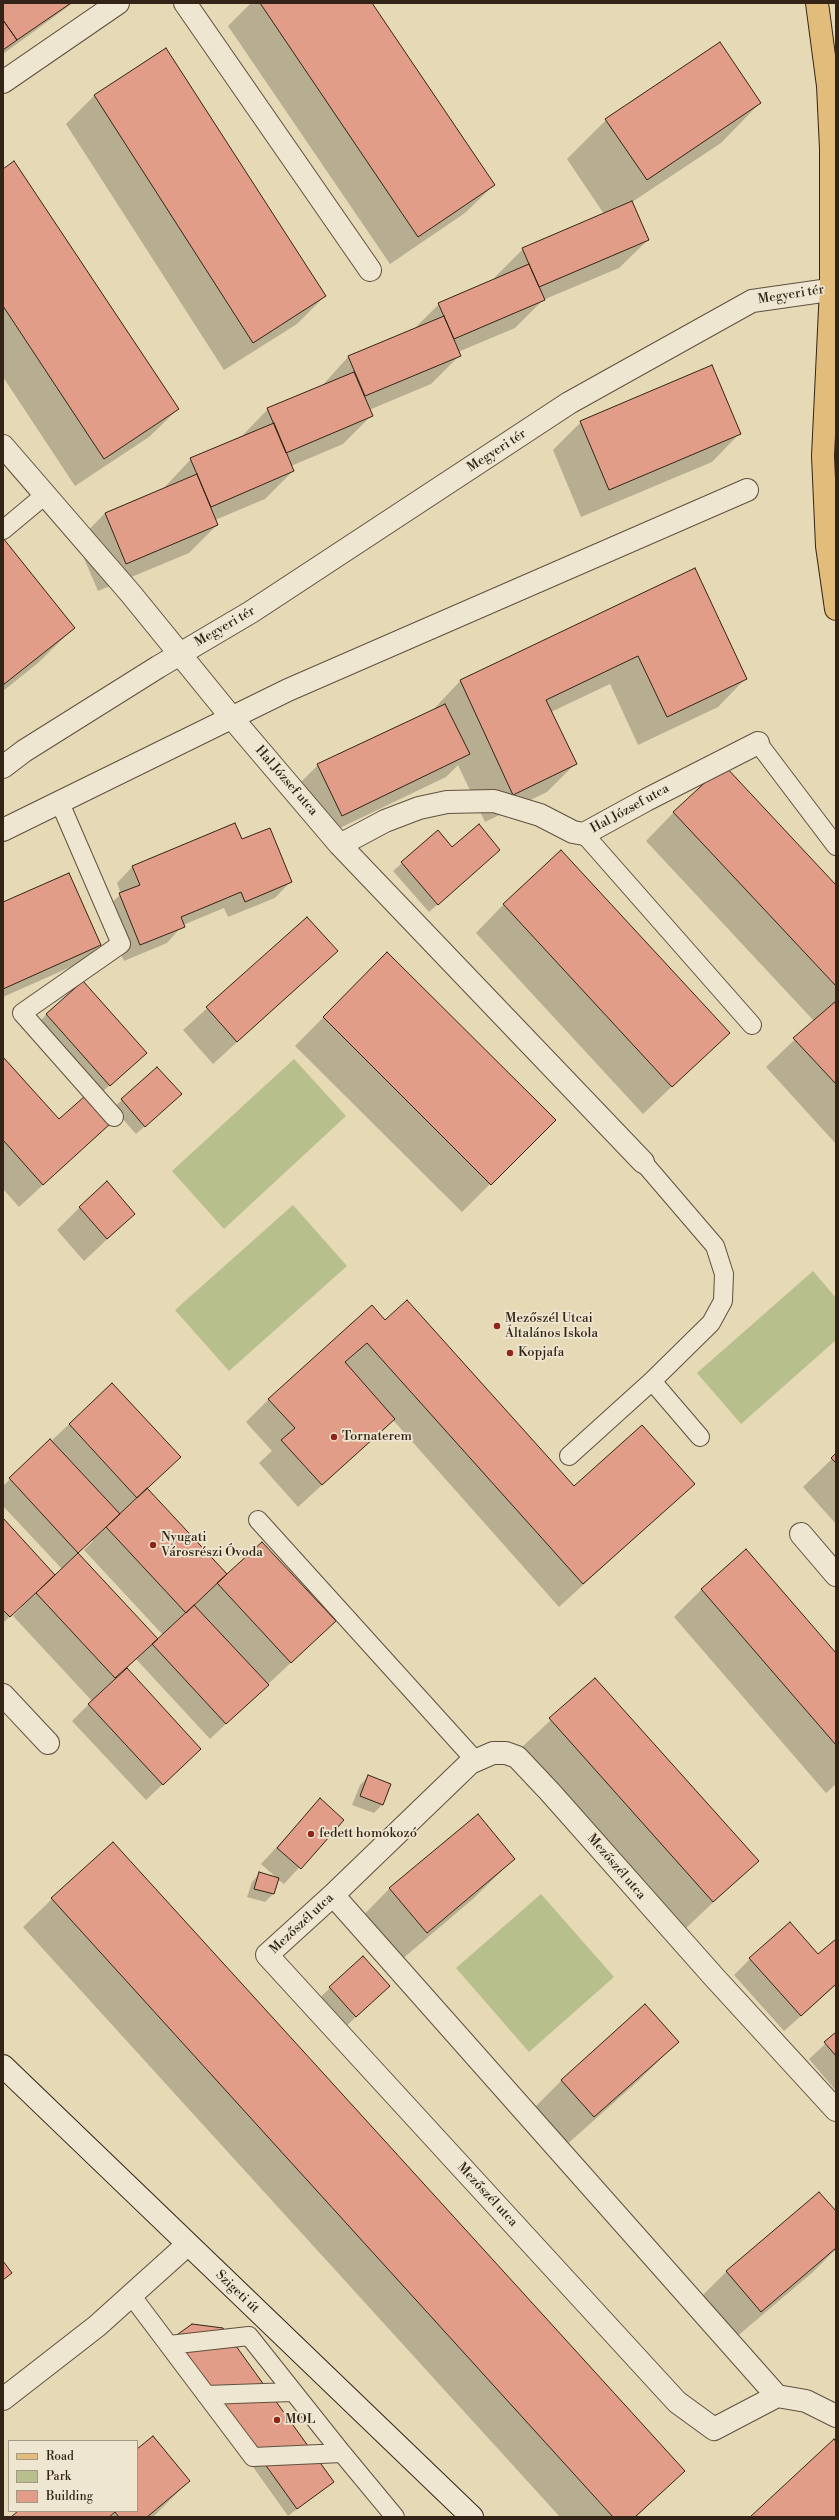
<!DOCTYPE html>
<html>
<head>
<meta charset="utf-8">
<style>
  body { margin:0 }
  #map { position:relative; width:839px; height:2520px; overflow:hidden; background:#e5d9b6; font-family:"Libre Bodoni",serif }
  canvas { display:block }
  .frame { position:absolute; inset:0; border:4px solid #342417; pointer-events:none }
  .legend { position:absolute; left:8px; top:2440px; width:130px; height:72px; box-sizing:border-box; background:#eee6d0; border:1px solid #a49886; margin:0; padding:5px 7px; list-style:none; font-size:12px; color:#342417 }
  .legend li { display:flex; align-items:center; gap:8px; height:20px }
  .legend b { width:20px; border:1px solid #a49886 }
</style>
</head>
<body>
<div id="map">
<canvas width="839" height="2520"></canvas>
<div class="frame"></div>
<ul class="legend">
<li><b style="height:5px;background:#e2bc7b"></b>Road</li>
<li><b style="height:11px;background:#b7bf8c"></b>Park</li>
<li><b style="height:11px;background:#e29d88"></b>Building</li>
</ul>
</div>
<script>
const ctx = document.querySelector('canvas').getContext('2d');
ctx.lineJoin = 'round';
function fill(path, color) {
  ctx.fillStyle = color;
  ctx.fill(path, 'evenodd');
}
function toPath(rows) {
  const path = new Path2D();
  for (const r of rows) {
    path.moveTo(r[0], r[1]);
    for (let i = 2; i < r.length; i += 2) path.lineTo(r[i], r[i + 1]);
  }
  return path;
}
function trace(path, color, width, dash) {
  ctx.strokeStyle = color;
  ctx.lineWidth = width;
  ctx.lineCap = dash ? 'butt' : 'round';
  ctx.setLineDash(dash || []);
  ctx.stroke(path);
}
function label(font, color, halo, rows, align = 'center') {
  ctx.font = font + ' "Libre Bodoni",serif';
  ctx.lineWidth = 3.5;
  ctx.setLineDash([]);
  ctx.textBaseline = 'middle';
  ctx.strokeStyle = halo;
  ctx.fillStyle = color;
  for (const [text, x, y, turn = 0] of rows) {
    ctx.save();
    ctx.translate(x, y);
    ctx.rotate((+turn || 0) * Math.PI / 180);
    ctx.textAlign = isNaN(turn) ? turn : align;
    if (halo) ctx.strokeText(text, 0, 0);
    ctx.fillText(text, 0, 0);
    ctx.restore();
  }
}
const green = toPath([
  [294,1059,346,1116,224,1229,172,1171],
  [293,1205,347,1266,229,1371,175,1310],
  [813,1271,836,1298,836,1340,741,1424,697,1373],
  [541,1894,614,1977,529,2052,456,1968]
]);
const shadow = toPath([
  [3,3,73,3,3,54],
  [251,3,370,3,494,185,465,213,390,264,228,26],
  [166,49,325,296,297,324,224,370,66,124,94,96],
  [760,103,721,143,632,202,648,240,619,268,543,300,515,328,458,352,460,355,431,384,369,410,372,415,343,444,291,466,293,471,265,499,215,520,217,525,189,553,98,591,77,542,105,513,163,489,191,459,240,438,268,409,321,387,348,357,413,330,439,304,496,280,495,277,523,249,604,214,567,159,606,120],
  [3,170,178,409,149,437,75,486,3,377],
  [581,422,740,433,712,462,581,517,553,450],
  [3,539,74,628,38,663,3,691],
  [694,569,746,678,718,707,638,745,610,684,551,712,575,764,547,792,485,822,458,765,446,777,319,838,295,788,318,765,432,711,460,681],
  [674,812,836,886,836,1144,766,1067,814,1021,646,841],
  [438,832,452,849,499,850,429,912,393,871],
  [241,841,291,881,275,898,228,917,224,908,183,925,167,943,124,961,103,911,121,894,117,883,133,866],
  [3,903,100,945,84,961,3,997],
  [504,904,728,1033,643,1114,476,933],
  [307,918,337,951,213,1064,183,1030],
  [387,953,554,1120,462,1212,295,1046],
  [47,1014,137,1061,101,1093,39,1022],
  [3,1058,59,1121,109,1124,19,1207,3,1189],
  [157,1068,172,1102,136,1134,113,1108],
  [80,1207,134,1214,84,1261,57,1230],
  [385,1321,574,1487,693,1484,559,1607,393,1420,298,1507,259,1463,272,1451,246,1422,269,1399],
  [112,1384,146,1489,227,1575,335,1621,210,1739,136,1659,126,1669,200,1749,146,1800,72,1721,92,1701,13,1616,22,1607,21,1606,3,1623,3,1520,55,1576,62,1569,3,1506,3,1486],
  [92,1540,93,1541,84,1550,163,1635,152,1645,156,1639,77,1554],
  [836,1455,836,1524,803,1487],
  [702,1589,836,1655,836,1784,826,1793,674,1617],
  [595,1679,757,1861,684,1930,522,1747],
  [368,1777,390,1785,382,1805,374,1813,352,1805,360,1785],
  [320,1800,343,1820,284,1884,277,1879,273,1894,265,1902,247,1897,252,1882,260,1873,277,1878,261,1864],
  [514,1859,474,1898,387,1972,351,1928,390,1888],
  [52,1899,683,2471,636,2517,560,2517,23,1927],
  [836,1940,836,1985,784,2031,734,1975,750,1959,818,1956],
  [363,1957,389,1986,339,2033,313,2004],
  [645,2006,678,2042,638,2081,554,2156,522,2120,561,2081],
  [836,2034,836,2091,809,2059],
  [836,2213,836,2249,813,2272,721,2350,687,2311,727,2271],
  [167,2346,332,2482,288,2516],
  [137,2451,189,2481,153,2517,12,2517,19,2511,137,2511]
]);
const building = toPath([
  [3,3,71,3,17,40,3,20,3,3],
  [260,3,372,3,495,185,418,237,260,3],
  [3,20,17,40,3,50,3,20],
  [720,42,761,103,647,180,605,119,720,42],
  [166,48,326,296,253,343,94,95,166,48],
  [14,161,179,409,104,459,3,306,3,169,14,161],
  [632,201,649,240,539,287,522,248,632,201],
  [529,264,545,300,454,339,438,303,529,264],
  [444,316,461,356,365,396,348,356,444,316],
  [712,365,741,434,609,490,580,421,712,365],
  [354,372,373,416,286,453,267,408,354,372],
  [274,423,294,471,211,507,190,458,274,423],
  [197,474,218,525,126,564,105,513,197,474],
  [3,538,75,628,3,685,3,538],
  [695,568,747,679,667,717,638,656,546,700,577,764,513,795,460,680,695,568],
  [445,704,470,754,342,816,317,764,445,704],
  [724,765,836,885,836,986,673,812,724,765],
  [235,823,242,839,270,828,292,882,245,902,241,892,210,905,181,917,185,927,140,945,119,893,140,885,132,866,235,823],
  [479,824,500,850,438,905,401,862,438,830,452,847,479,824],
  [561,850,730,1033,672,1087,503,904,561,850],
  [69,873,101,945,3,989,3,902,69,873],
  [307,917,338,951,237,1042,206,1007,307,917],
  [387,952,556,1120,491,1185,323,1017,387,952],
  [83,981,147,1053,110,1086,46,1014,83,981],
  [836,1001,836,1084,793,1038,836,1001],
  [3,1057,59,1119,85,1096,110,1124,43,1185,3,1140,3,1057],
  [157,1067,182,1094,145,1127,121,1099,157,1067],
  [107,1181,135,1214,107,1239,79,1207,107,1181],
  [407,1300,574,1486,642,1425,695,1484,583,1584,367,1343,345,1362,395,1419,322,1485,281,1440,295,1428,268,1399,372,1305,385,1320,407,1300],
  [112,1383,181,1457,137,1498,69,1424,112,1383],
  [50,1439,120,1514,78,1553,9,1478,50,1439],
  [836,1453,836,1463,831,1458,836,1453],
  [147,1488,227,1574,186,1613,106,1527,147,1488],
  [3,1518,55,1575,10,1617,3,1610,3,1518],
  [262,1542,336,1621,291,1663,217,1583,262,1542],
  [746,1549,836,1653,836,1745,701,1589,746,1549],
  [78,1553,158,1639,115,1678,36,1593,78,1553],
  [194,1605,269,1685,226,1724,152,1644,194,1605],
  [127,1668,201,1749,163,1785,88,1704,127,1668],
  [595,1678,759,1861,713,1902,549,1718,595,1678],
  [368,1775,391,1784,383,1805,360,1796,368,1775],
  [320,1798,344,1820,301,1869,277,1848,320,1798],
  [478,1814,515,1859,427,1933,389,1888,478,1814],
  [113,1842,685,2471,635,2517,613,2517,51,1898,113,1842],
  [259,1872,279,1878,274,1894,254,1889,259,1872],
  [790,1922,818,1954,836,1939,836,1984,801,2016,749,1958,790,1922],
  [363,1956,390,1986,356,2017,329,1987,363,1956],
  [645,2004,679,2042,594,2117,561,2080,645,2004],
  [836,2032,836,2056,824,2042,836,2032],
  [819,2192,836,2211,836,2248,761,2312,726,2271,819,2192],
  [3,2261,12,2273,3,2280,3,2261],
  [192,2324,223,2328,334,2482,297,2509,174,2337,192,2324],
  [153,2436,190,2481,147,2517,119,2517,115,2512,109,2517,11,2517,18,2511,137,2511,137,2449,153,2436],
  [834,2439,836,2442,836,2517,750,2517,834,2439]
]);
const lane = toPath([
  [3,530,45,495],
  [758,743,836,846],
  [60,803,121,944,22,1013,114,1117],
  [584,834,752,1025],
  [652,1381,700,1437],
  [569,1456,652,1381,711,1323,723,1301,724,1274,715,1246,643,1162],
  [258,1520,475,1760],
  [131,2295,253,2457,342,2453,395,2517],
  [169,2345,249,2336,342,2453],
  [206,2395,292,2392]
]);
const street = toPath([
  [185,3,370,270],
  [3,82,118,3],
  [3,446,131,594,232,718,340,845,643,1162],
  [3,767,24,751,158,667,251,612,569,403,752,301,836,289],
  [3,830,288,690,747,490],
  [340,845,385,821,419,808,447,802,494,801,540,815,573,832,584,834,646,800,758,743],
  [801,1534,836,1575],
  [3,1695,48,1743],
  [333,1895,777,2396],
  [836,2110,714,1977,550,1792,517,1757,506,1753,493,1753,470,1763,333,1895,267,1955,677,2402,714,2429,777,2396,806,2401,836,2416],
  [3,2399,97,2326,187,2245]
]);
const secondary = toPath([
  [3,2066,472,2517]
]);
const primary = toPath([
  [817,3,828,86,831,149,831,288,823,456,827,546,836,609]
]);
const markers = [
  [497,1326,4,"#8f2418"],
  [510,1353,4,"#8f2418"],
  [334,1437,4,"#8f2418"],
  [153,1545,4,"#8f2418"],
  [311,1834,4,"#8f2418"],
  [277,2420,4,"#8f2418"]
];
const streetNames = [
  ["Megyeri tér",791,295,-9],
  ["Megyeri tér",497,451,-33],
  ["Megyeri tér",225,627,-30],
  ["Hal József utca",286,781,49],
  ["Hal József utca",630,809,-29],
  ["Mezőszél utca",616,1867,49],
  ["Mezőszél utca",302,1924,-43],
  ["Mezőszél utca",487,2195,47],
  ["Szigeti út",237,2292,44]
];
const poiNames = [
  ["Mezőszél Utcai",505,1319],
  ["Általános Iskola",505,1334],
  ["Kopjafa",518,1353],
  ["Tornaterem",342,1437],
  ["Nyugati",161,1538],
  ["Városrészi Óvoda",161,1553],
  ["fedett homokozó",319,1834],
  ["MOL",285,2420]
];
fill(green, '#b7bf8c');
fill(shadow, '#0003');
fill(building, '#e29d88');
trace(building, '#342417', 1);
trace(lane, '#60513f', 20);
trace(street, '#60513f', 24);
trace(secondary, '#342417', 24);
trace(primary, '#342417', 24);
trace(lane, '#eee6d0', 18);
trace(street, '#eee6d0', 22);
trace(secondary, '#eee6d0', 22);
trace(primary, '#e2bc7b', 22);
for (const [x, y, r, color] of markers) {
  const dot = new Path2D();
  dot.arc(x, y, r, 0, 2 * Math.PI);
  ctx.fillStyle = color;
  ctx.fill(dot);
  trace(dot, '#eee6d0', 1.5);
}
label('13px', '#342417', '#eee6d0', streetNames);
label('13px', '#342417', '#eee6d0', poiNames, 'left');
</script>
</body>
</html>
